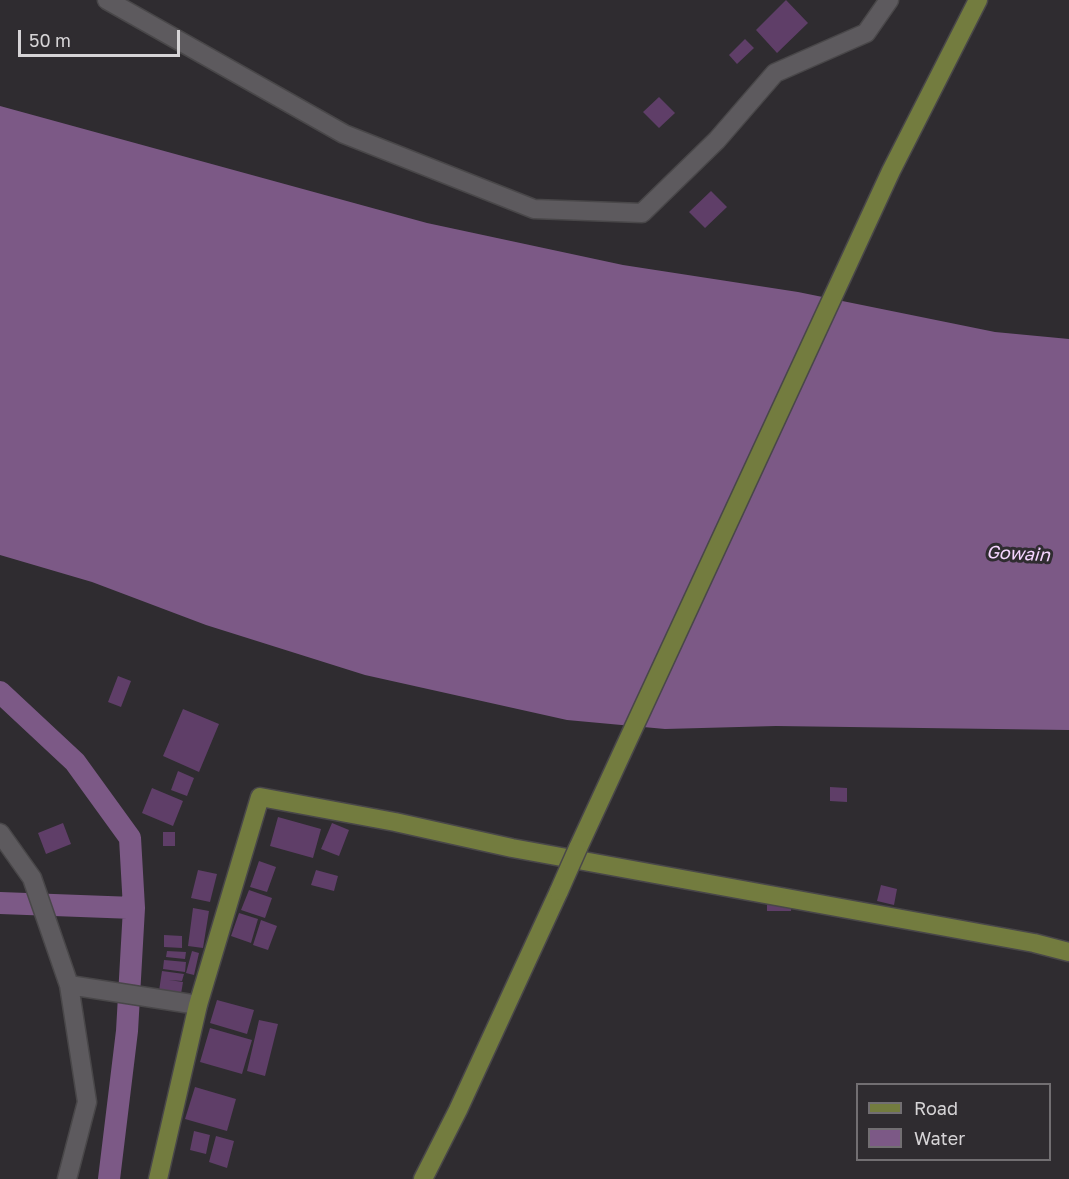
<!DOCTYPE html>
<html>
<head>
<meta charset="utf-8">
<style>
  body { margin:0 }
  #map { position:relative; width:1069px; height:1179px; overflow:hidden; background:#2f2c30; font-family:"Golos Text",sans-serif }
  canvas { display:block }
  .legend { position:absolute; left:856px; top:1083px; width:195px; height:78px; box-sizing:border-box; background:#2f2c30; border:2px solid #726f72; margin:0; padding:8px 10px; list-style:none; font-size:18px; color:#d6d4d6 }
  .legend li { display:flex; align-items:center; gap:12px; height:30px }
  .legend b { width:30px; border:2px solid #726f72 }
  .scale { position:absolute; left:18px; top:30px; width:162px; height:27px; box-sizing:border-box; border:3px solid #d6d4d6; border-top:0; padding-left:8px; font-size:18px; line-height:21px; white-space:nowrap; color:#d6d4d6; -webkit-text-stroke:4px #2f2c30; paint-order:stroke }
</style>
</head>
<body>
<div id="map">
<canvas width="1069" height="1179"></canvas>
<ul class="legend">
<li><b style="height:8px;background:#737c3f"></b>Road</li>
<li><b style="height:16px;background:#7c5986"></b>Water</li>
</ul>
<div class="scale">50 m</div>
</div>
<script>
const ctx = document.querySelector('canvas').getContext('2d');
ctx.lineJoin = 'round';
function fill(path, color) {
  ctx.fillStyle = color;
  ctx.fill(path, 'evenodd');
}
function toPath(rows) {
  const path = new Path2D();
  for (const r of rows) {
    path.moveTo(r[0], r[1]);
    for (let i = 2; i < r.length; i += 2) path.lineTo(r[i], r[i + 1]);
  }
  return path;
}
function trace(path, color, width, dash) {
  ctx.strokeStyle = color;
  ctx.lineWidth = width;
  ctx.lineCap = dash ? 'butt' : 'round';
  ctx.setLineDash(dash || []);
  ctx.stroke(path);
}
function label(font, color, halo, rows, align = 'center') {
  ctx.font = font + ' "Golos Text",sans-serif';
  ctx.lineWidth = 6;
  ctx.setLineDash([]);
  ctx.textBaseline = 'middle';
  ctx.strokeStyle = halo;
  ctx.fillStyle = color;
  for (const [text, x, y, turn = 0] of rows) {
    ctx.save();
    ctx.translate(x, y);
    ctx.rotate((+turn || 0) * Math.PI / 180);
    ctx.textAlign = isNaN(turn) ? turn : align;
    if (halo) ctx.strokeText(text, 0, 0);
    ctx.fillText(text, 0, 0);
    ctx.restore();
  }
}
const water = toPath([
  [0,106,427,223,623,265,798,292,995,332,1069,339,1069,730,776,726,665,729,567,720,365,675,206,625,92,582,0,555]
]);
const canal = toPath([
  [0,692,75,762,130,838,134,908,127,1031,109,1179],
  [0,903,134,908]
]);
const building = toPath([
  [786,0,808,23,777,53,756,30],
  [745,39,754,48,737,64,729,55],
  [659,97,675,113,659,128,643,112],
  [711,191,727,207,705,228,689,212],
  [118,676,131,681,121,707,108,702],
  [183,709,219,724,199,772,163,756],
  [178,771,194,778,187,796,171,790],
  [830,787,847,788,847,802,830,801],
  [152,788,183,801,173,826,142,813],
  [278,817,321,829,313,858,270,846],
  [63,823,71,844,46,854,38,833],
  [332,823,349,830,339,856,321,849],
  [163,832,175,832,175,846,163,846],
  [259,861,276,867,267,892,250,887],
  [198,870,217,874,210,902,191,898],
  [316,870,338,876,334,891,311,885],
  [881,885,897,889,894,905,877,901],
  [249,890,272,898,265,918,241,910],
  [767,899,792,899,791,911,767,911],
  [193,908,209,911,203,948,188,946],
  [239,913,258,919,251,943,231,936],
  [261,920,277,926,268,950,253,945],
  [164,935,182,936,182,948,164,947],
  [167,951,186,952,185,959,166,957],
  [192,951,199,953,194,975,186,973],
  [164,960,186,962,185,972,163,969],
  [162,971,184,974,182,981,169,980,183,982,181,994,159,991],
  [217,1000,254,1010,247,1034,210,1023],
  [259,1020,278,1024,265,1076,247,1071],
  [210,1028,252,1040,242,1074,200,1062],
  [195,1087,236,1099,227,1131,185,1119],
  [194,1131,210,1135,206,1154,190,1150],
  [216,1136,234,1141,227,1168,209,1162]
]);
const minor = toPath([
  [107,0,344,134,534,209,642,213,717,140,775,73,866,33,889,0],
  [0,833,32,878,69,985,87,1102,67,1179],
  [69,985,198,1005]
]);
const major = toPath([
  [578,848,891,171,978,0],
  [158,1179,198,1005,260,797,395,822,512,848,1034,943,1069,952],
  [423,1179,458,1110,559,891]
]);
const majorBridge = toPath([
  [559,891,578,848]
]);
const waterNames = [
  ["Gowain",1018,554,3]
];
fill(water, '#7c5986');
trace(canal, '#7c5986', 22);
fill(building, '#5f3e68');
trace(minor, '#494749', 21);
trace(major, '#494749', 21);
trace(minor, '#5d5a5e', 18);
trace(major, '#737c3f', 18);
trace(majorBridge, '#494749', 21, []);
trace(majorBridge, '#737c3f', 18);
label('italic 18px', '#f5d5fe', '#2f2c30', waterNames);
</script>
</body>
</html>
